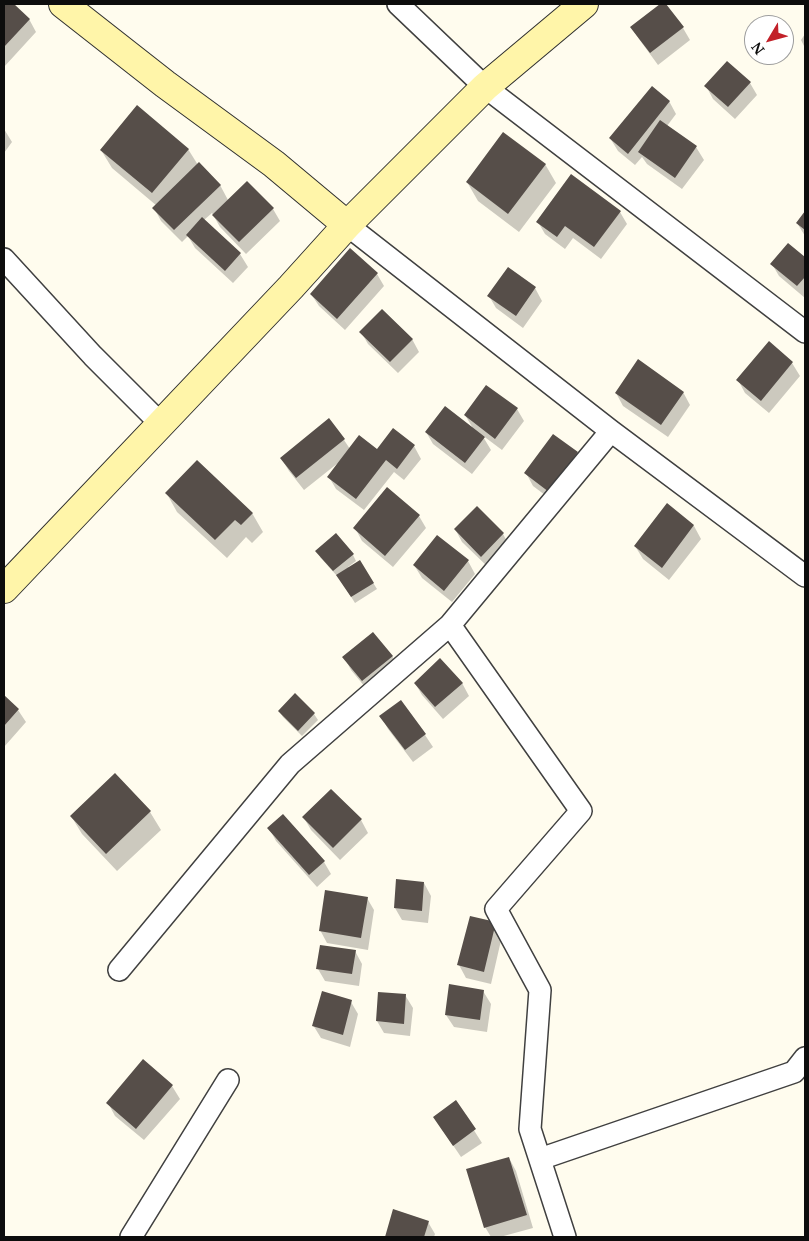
<!DOCTYPE html>
<html>
<head>
<meta charset="utf-8">
<style>
  body { margin:0 }
  #map { position:relative; width:809px; height:1241px; overflow:hidden; background:#fffcee; font-family:"Noto Serif",serif }
  canvas { display:block }
  .frame { position:absolute; inset:0; border:5px solid #0d0d0d; pointer-events:none }
  .north { position:absolute; left:744px; top:15px; width:50px; height:50px; box-sizing:border-box; background:#fff; border:1px solid #9e9e9e; border-radius:50%; rotate:233deg; font-size:14px; font-weight:700; line-height:20px; text-align:center; color:#0d0d0d }
  .north::after { content:''; display:block; margin:auto; width:18px; height:22px; background:#c22129; clip-path:polygon(50% 0,100% 100%,50% 72%,0 100%) }
</style>
</head>
<body>
<div id="map">
<canvas width="809" height="1241"></canvas>
<div class="frame"></div>
<div class="north">N</div>
</div>
<script>
const ctx = document.querySelector('canvas').getContext('2d');
ctx.lineJoin = 'round';
function fill(path, color) {
  ctx.fillStyle = color;
  ctx.fill(path, 'evenodd');
}
function toPath(rows) {
  const path = new Path2D();
  for (const r of rows) {
    path.moveTo(r[0], r[1]);
    for (let i = 2; i < r.length; i += 2) path.lineTo(r[i], r[i + 1]);
  }
  return path;
}
function trace(path, color, width, dash) {
  ctx.strokeStyle = color;
  ctx.lineWidth = width;
  ctx.lineCap = dash ? 'butt' : 'round';
  ctx.setLineDash(dash || []);
  ctx.stroke(path);
}
const shadow = toPath([
  [4,4,13,4,29,19,36,32,4,67],
  [662,4,664,4,683,28,690,40,658,65,639,39,631,27],
  [805,34,805,48,801,40],
  [750,83,757,95,735,119,713,99,706,86],
  [669,101,676,114,667,126,696,147,704,160,682,189,647,164,642,157,635,165,618,151,610,138],
  [4,129,12,142,4,153],
  [188,149,198,165,220,185,228,200,273,209,280,221,246,254,220,227,212,213,204,220,240,254,248,267,233,283,195,248,188,236,182,242,161,221,154,208,157,206,112,168,101,150],
  [545,164,556,183,519,232,478,201,467,182],
  [620,212,627,224,601,259,573,238,565,249,545,234,538,222],
  [805,213,805,236,797,223],
  [788,244,805,258,805,298,779,276,772,264],
  [377,274,384,286,345,330,319,306,311,294],
  [535,288,542,301,523,328,496,308,489,296],
  [361,332,412,339,419,352,398,373,368,344],
  [769,343,792,363,800,376,769,413,745,393,738,380],
  [683,392,690,405,668,437,623,406,616,393],
  [517,409,524,421,502,450,482,435,491,450,472,474,433,444,426,432,474,430,465,415],
  [329,420,344,440,350,449,377,451,414,446,421,459,404,480,394,472,364,510,336,489,329,477,338,463,304,490,289,471,281,458],
  [553,435,577,453,585,466,557,504,533,486,526,473],
  [167,494,252,513,263,532,252,543,246,537,227,558,177,512],
  [667,505,694,526,701,539,669,580,643,559,635,546],
  [477,507,503,534,510,547,489,568,462,542,455,529],
  [419,516,426,528,393,567,362,541,355,528],
  [353,555,356,561,348,567,349,568,360,562,377,589,355,603,338,576,337,576,320,557],
  [468,561,475,574,452,602,422,578,414,565],
  [392,656,400,669,370,693,351,670,344,657],
  [415,683,462,683,469,696,443,719,422,695],
  [4,697,18,710,26,722,4,747],
  [401,702,425,735,433,747,413,762,388,729,381,716],
  [279,711,314,714,318,720,302,736,283,717],
  [150,812,161,830,117,871,82,834,71,816],
  [304,818,361,820,368,833,340,860,311,830],
  [269,828,324,862,331,874,317,887,276,841],
  [424,883,431,896,428,923,402,920,395,908],
  [367,898,374,910,368,950,327,943,320,930],
  [495,923,502,936,491,984,466,978,459,965],
  [355,951,362,964,359,986,325,981,318,969],
  [483,991,491,1004,487,1032,454,1027,446,1015],
  [405,995,413,1008,410,1036,384,1033,377,1021],
  [351,1002,358,1014,350,1047,321,1038,313,1025],
  [143,1061,172,1086,180,1099,144,1140,115,1116,108,1103],
  [456,1102,482,1143,461,1157,442,1129],
  [509,1158,516,1171,533,1228,500,1237,491,1237,485,1227],
  [394,1211,428,1222,435,1234,434,1237,386,1237]
]);
const building = toPath([
  [4,4,14,4,30,19,4,47],
  [660,4,666,4,684,27,650,53,630,27],
  [727,61,751,82,728,107,704,86],
  [652,86,670,101,628,154,609,138],
  [137,105,189,149,152,193,100,150],
  [660,120,697,146,675,178,638,152],
  [503,132,546,164,508,214,466,182],
  [199,162,221,185,174,230,152,208],
  [571,174,621,211,594,247,565,226,557,237,536,222],
  [247,181,274,208,239,242,212,215],
  [805,211,805,230,796,223],
  [202,217,241,253,225,271,186,235],
  [788,243,805,257,805,277,797,286,770,264],
  [350,248,378,273,337,319,310,294],
  [508,267,536,287,516,316,487,296],
  [382,309,413,339,390,362,359,332],
  [769,341,793,362,761,401,736,380],
  [638,359,684,392,661,425,615,393],
  [486,385,518,408,495,439,464,415],
  [445,406,485,437,465,463,425,432],
  [329,418,345,439,296,478,280,458],
  [393,428,415,445,397,469,386,460,356,499,327,477,359,435,377,449],
  [553,434,578,452,549,492,524,473],
  [197,460,253,513,241,525,235,520,215,540,165,493],
  [387,487,420,515,385,556,353,528],
  [667,503,694,525,662,568,634,546],
  [477,506,504,533,481,557,454,529],
  [336,533,354,554,333,571,315,551],
  [437,535,469,560,444,591,413,565],
  [360,560,374,583,351,597,336,575],
  [373,632,393,656,362,681,342,657],
  [440,658,463,683,435,707,414,683],
  [295,693,315,713,298,731,278,711],
  [4,695,19,709,4,726],
  [401,700,426,734,405,750,379,716],
  [115,773,151,811,106,854,70,816],
  [331,789,362,819,333,848,302,817],
  [283,814,325,861,309,875,267,828],
  [396,879,424,882,422,911,394,908],
  [325,890,368,897,361,938,319,931],
  [470,916,496,922,484,972,457,965],
  [320,945,356,950,352,974,316,969],
  [449,984,484,990,480,1020,445,1015],
  [322,991,352,1000,343,1035,312,1026],
  [378,992,406,994,404,1024,376,1021],
  [143,1059,173,1085,136,1129,106,1103],
  [456,1100,476,1129,453,1146,433,1117],
  [509,1157,527,1215,484,1228,466,1169],
  [393,1209,429,1221,424,1237,385,1237]
]);
const street = toPath([
  [398,4,485,87,805,332],
  [347,225,611,431,805,576],
  [4,259,93,356,161,424],
  [450,625,581,811,496,909,540,990,530,1129,565,1237],
  [119,970,290,764,450,625,611,431],
  [540,1159,794,1072,805,1058],
  [131,1237,228,1080]
]);
const secondary = toPath([
  [63,4,165,84,274,164,347,225],
  [4,589,291,287,347,225,485,87,584,4]
]);
fill(shadow, '#0003');
fill(building, '#564e49');
trace(street, '#404040', 24);
trace(secondary, '#2f2f2f', 30);
trace(street, '#fff', 21);
trace(secondary, '#fff5a9', 28);
</script>
</body>
</html>
